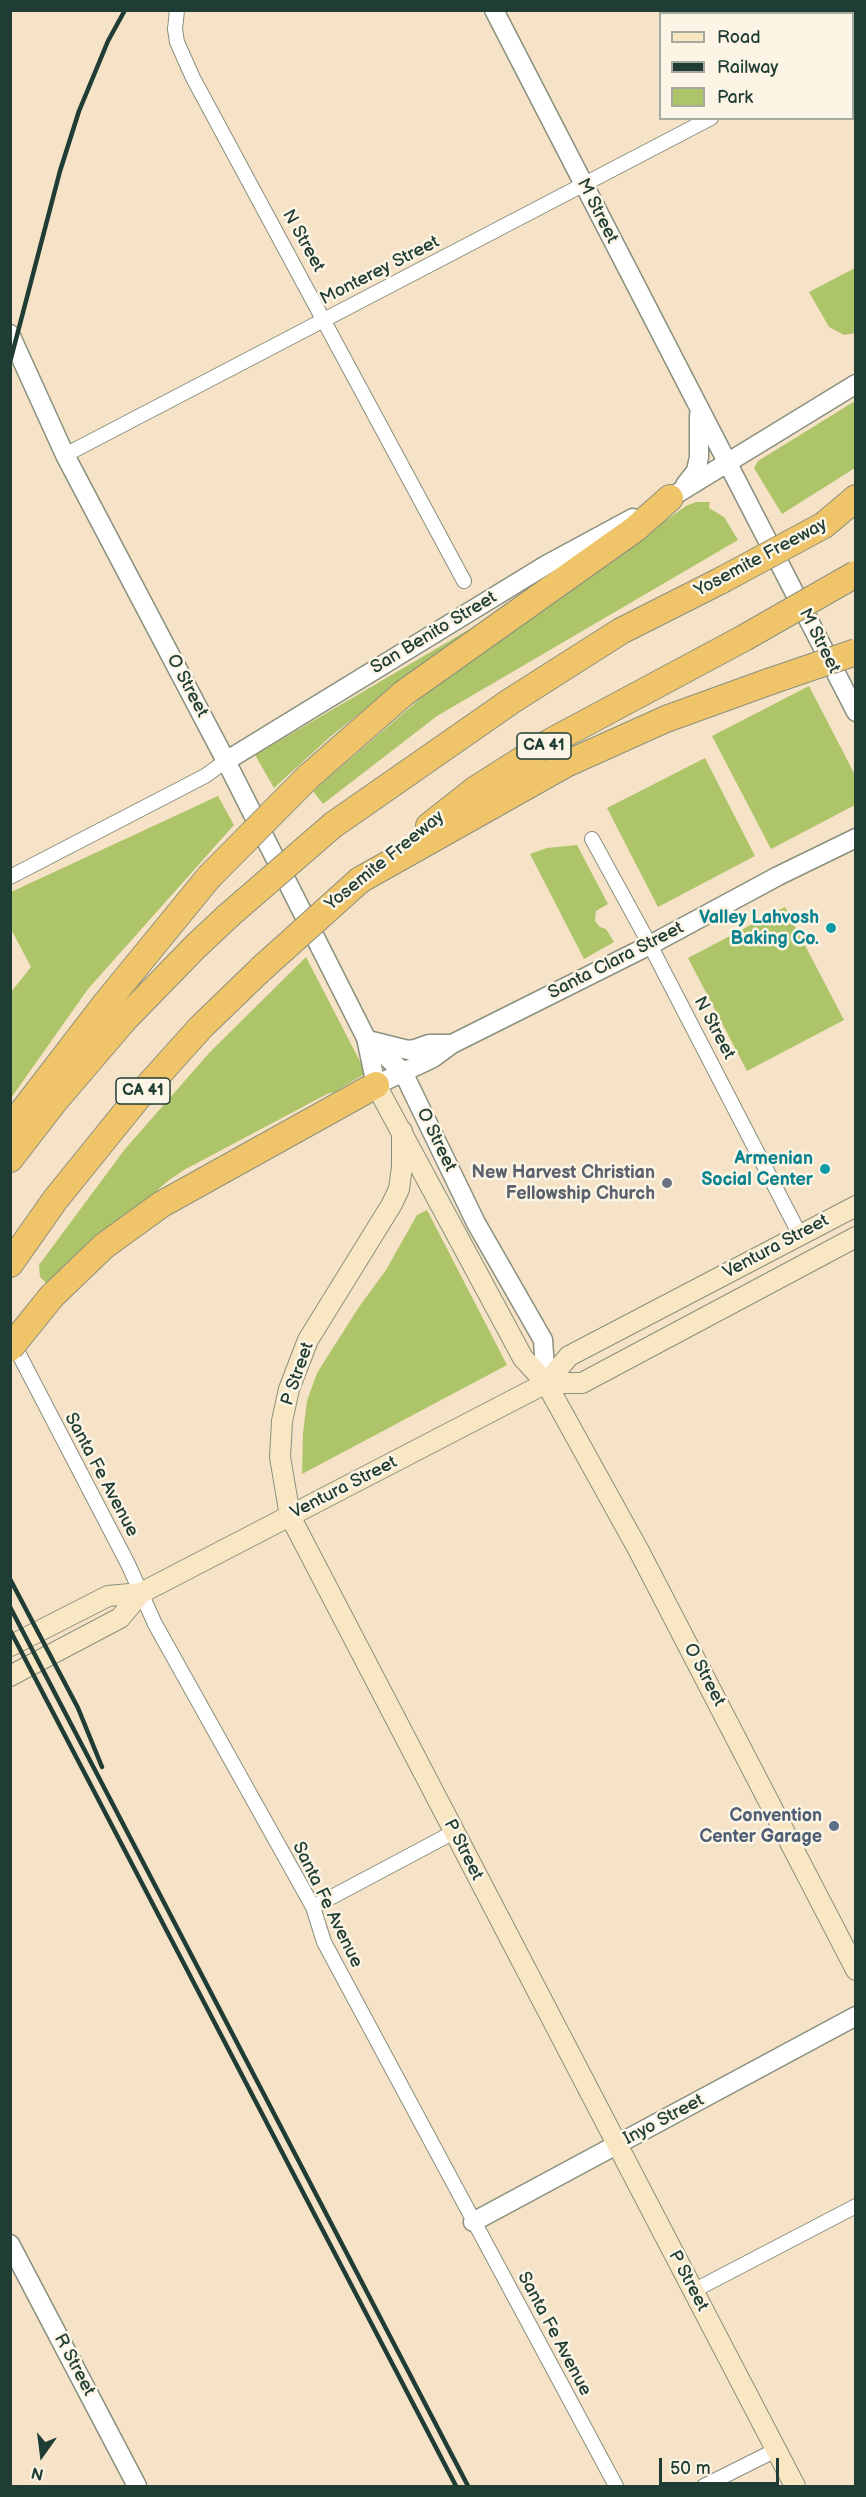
<!DOCTYPE html>
<html>
<head>
<meta charset="utf-8">
<style>
  body { margin:0 }
  #map { position:relative; width:866px; height:2497px; overflow:hidden; background:#f5e2c7; font-family:"Balsamiq Sans",sans-serif }
  canvas { display:block }
  .frame { position:absolute; inset:0; border:12px solid #1f3d34; pointer-events:none }
  .legend { position:absolute; left:659px; top:12px; width:195px; height:108px; box-sizing:border-box; background:#fcf5e5; border:2px solid #a4ab9e; margin:0; padding:8px 10px; list-style:none; font-size:18px; color:#1f3d34 }
  .legend li { display:flex; align-items:center; gap:12px; height:30px }
  .legend b { width:30px; border:2px solid #a4ab9e }
  .north { position:absolute; left:12px; top:2425px; width:60px; height:60px; -webkit-text-stroke:4px #fcf5e5; paint-order:stroke; rotate:194deg; font-size:16px; font-weight:700; line-height:24px; text-align:center; color:#1f3d34 }
  .north::after { content:''; display:block; margin:auto; width:21px; height:27px; background:#1f3d34; clip-path:polygon(50% 0,100% 100%,50% 72%,0 100%) }
  .scale { position:absolute; left:659px; top:2458px; width:120px; height:27px; box-sizing:border-box; border:3px solid #1f3d34; border-top:0; padding-left:8px; font-size:18px; line-height:21px; white-space:nowrap; color:#1f3d34; -webkit-text-stroke:4px #fcf5e5; paint-order:stroke }
</style>
</head>
<body>
<div id="map">
<canvas width="866" height="2497"></canvas>
<div class="frame"></div>
<ul class="legend">
<li><b style="height:8px;background:#f9e7c3"></b>Road</li>
<li><b style="height:8px;background:#1f3d34"></b>Railway</li>
<li><b style="height:16px;background:#aec469"></b>Park</li>
</ul>
<div class="north">N</div>
<div class="scale">50 m</div>
</div>
<script>
const ctx = document.querySelector('canvas').getContext('2d');
ctx.lineJoin = 'round';
function fill(path, color) {
  ctx.fillStyle = color;
  ctx.fill(path, 'evenodd');
}
function toPath(rows) {
  const path = new Path2D();
  for (const r of rows) {
    path.moveTo(r[0], r[1]);
    for (let i = 2; i < r.length; i += 2) path.lineTo(r[i], r[i + 1]);
  }
  return path;
}
function trace(path, color, width, dash) {
  ctx.strokeStyle = color;
  ctx.lineWidth = width;
  ctx.lineCap = dash ? 'butt' : 'round';
  ctx.setLineDash(dash || []);
  ctx.stroke(path);
}
function label(font, color, halo, rows, align = 'center') {
  ctx.font = font + ' "Balsamiq Sans",sans-serif';
  ctx.lineWidth = 5;
  ctx.setLineDash([]);
  ctx.textBaseline = 'middle';
  ctx.strokeStyle = halo;
  ctx.fillStyle = color;
  for (const [text, x, y, turn = 0] of rows) {
    ctx.save();
    ctx.translate(x, y);
    ctx.rotate((+turn || 0) * Math.PI / 180);
    ctx.textAlign = isNaN(turn) ? turn : align;
    if (halo) ctx.strokeText(text, 0, 0);
    ctx.fillText(text, 0, 0);
    ctx.restore();
  }
}
const green = toPath([
  [855,268,855,333,844,335,829,327,809,292],
  [855,401,855,468,782,514,754,468,758,461],
  [696,502,710,502,709,508,724,517,738,540,437,716,323,804,313,791,457,667,686,506],
  [497,613,405,677,330,737,274,788,255,755],
  [809,686,855,775,855,805,771,849,712,736],
  [705,758,755,856,658,907,607,808],
  [218,796,234,825,88,989,11,1098,11,992,31,967,11,929,11,892],
  [577,845,608,904,596,911,595,921,600,927,606,929,614,942,584,959,530,854,547,848],
  [785,907,844,1020,747,1071,688,958],
  [306,957,366,1073,335,1092,327,1094,184,1170,169,1180,48,1285,40,1277,39,1265,125,1149,210,1052],
  [427,1210,507,1365,302,1474,303,1433,307,1401,317,1373,359,1307,386,1270,417,1215]
]);
const minor = toPath([
  [177,10,175,29,177,42,193,78,464,581],
  [852,45,856,43],
  [852,68,856,74],
  [65,455,711,118],
  [592,839,650,945,800,1235],
  [10,877,205,776,226,761],
  [11,1339,128,1564,155,1624,313,1907,324,1942,616,2486],
  [313,1907,454,1832],
  [693,2291,856,2206],
  [704,2486,776,2450]
]);
const tertiary = toPath([
  [494,10,856,712],
  [10,334,65,455,226,761,366,1038,376,1085,433,1058,452,1044,650,945,778,876,856,838],
  [685,485,696,471,699,457,699,415],
  [660,504,856,384],
  [226,761,546,565,633,518],
  [366,1038,403,1072,476,1223,543,1340,546,1383],
  [372,1041,408,1050,415,1049,429,1044,452,1044],
  [473,2222,856,2016],
  [10,2244,137,2486]
]);
const secondary = toPath([
  [376,1085,523,1358,546,1383,639,1551,856,1970],
  [402,1131,402,1167,399,1189,392,1204,308,1340,289,1389,282,1421,280,1457,290,1516,795,2486],
  [546,1383,582,1383,856,1237],
  [10,1646,108,1596,141,1593],
  [10,1676,120,1618,141,1593,546,1383,569,1356,856,1206]
]);
const motorway = toPath([
  [824,525,856,498],
  [308,777,404,693,635,529,670,498],
  [333,825,511,701,621,631,722,580],
  [429,826,476,789,550,742,744,638],
  [360,880,566,764,666,719,771,681],
  [10,1128,106,1003,209,877],
  [10,1159,54,1102,124,1020,195,947,228,916],
  [10,1264,55,1200,139,1096,201,1027,261,969],
  [52,1296,104,1246,162,1204,376,1085]
]);
const rail = toPath([
  [10,362,60,171,79,111,108,41,125,10],
  [10,1579,78,1708,102,1767],
  [10,1607,468,2486],
  [10,1630,456,2486]
]);
const motorwayBridge = toPath([
  [722,580,824,525],
  [744,638,856,574],
  [771,681,856,652],
  [209,877,308,777],
  [228,916,333,825],
  [261,969,360,880],
  [10,1348,52,1296]
]);
const markers = [
  [831,928,6,"#0f9aa8"],
  [825,1169,6,"#0f9aa8"],
  [667,1183,6,"#6b7280"],
  [834,1826,6,"#5c6f8a"]
];
const shields = [
  [544,746,54],
  [143,1091,54]
];
const shieldNames = [
  ["CA 41",544,746],
  ["CA 41",143,1091]
];
const streetNames = [
  ["M Street",597,211,63],
  ["N Street",303,241,61],
  ["Monterey Street",380,271,-27],
  ["Yosemite Freeway",761,558,-28],
  ["San Benito Street",434,633,-31],
  ["M Street",819,641,63],
  ["O Street",187,686,62],
  ["Yosemite Freeway",385,861,-39],
  ["Santa Clara Street",616,961,-27],
  ["N Street",714,1028,62],
  ["O Street",436,1140,64],
  ["Ventura Street",776,1247,-28],
  ["P Street",298,1374,-71],
  ["Santa Fe Avenue",101,1475,62],
  ["Ventura Street",344,1488,-27],
  ["O Street",704,1675,62],
  ["P Street",463,1850,63],
  ["Santa Fe Avenue",327,1905,64],
  ["Inyo Street",664,2120,-28],
  ["P Street",688,2281,62],
  ["Santa Fe Avenue",554,2334,62],
  ["R Street",74,2365,62]
];
const cultureNames = [
  ["Valley Lahvosh",819,918],
  ["Baking Co.",819,939],
  ["Armenian",813,1159],
  ["Social Center",813,1180]
];
const worshipNames = [
  ["New Harvest Christian",655,1173],
  ["Fellowship Church",655,1194]
];
const serviceNames = [
  ["Convention",822,1816],
  ["Center Garage",822,1837]
];
fill(green, '#aec469');
trace(minor, '#8a907e', 16);
trace(tertiary, '#8a907e', 21);
trace(secondary, '#8a907e', 22);
trace(motorway, '#8a907e', 28);
trace(minor, '#fff', 14);
trace(tertiary, '#fff', 18);
trace(secondary, '#f9e7c3', 20);
trace(motorway, '#f0c469', 26);
trace(rail, '#1f3d34', 4.5);
trace(motorwayBridge, '#8a907e', 28, []);
trace(motorwayBridge, '#f0c469', 26);
for (const [x, y, r, color] of markers) {
  const dot = new Path2D();
  dot.arc(x, y, r, 0, 2 * Math.PI);
  ctx.fillStyle = color;
  ctx.fill(dot);
  trace(dot, '#fcf5e5', 2);
}
for (const [x, y, w] of shields) {
  const box = new Path2D();
  box.roundRect(x - w / 2, y - 13, w, 26, 4.5);
  ctx.fillStyle = '#fcf5e5';
  ctx.fill(box);
  trace(box, '#1f3d34', 1.5);
}
label('bold 16px', '#1f3d34', null, shieldNames);
label('18px', '#1f3d34', '#fcf5e5', streetNames);
label('bold 18px', '#0d838f', '#fcf5e5', cultureNames, 'right');
label('bold 18px', '#5b616d', '#fcf5e5', worshipNames, 'right');
label('bold 18px', '#4e5e75', '#fcf5e5', serviceNames, 'right');
</script>
</body>
</html>
